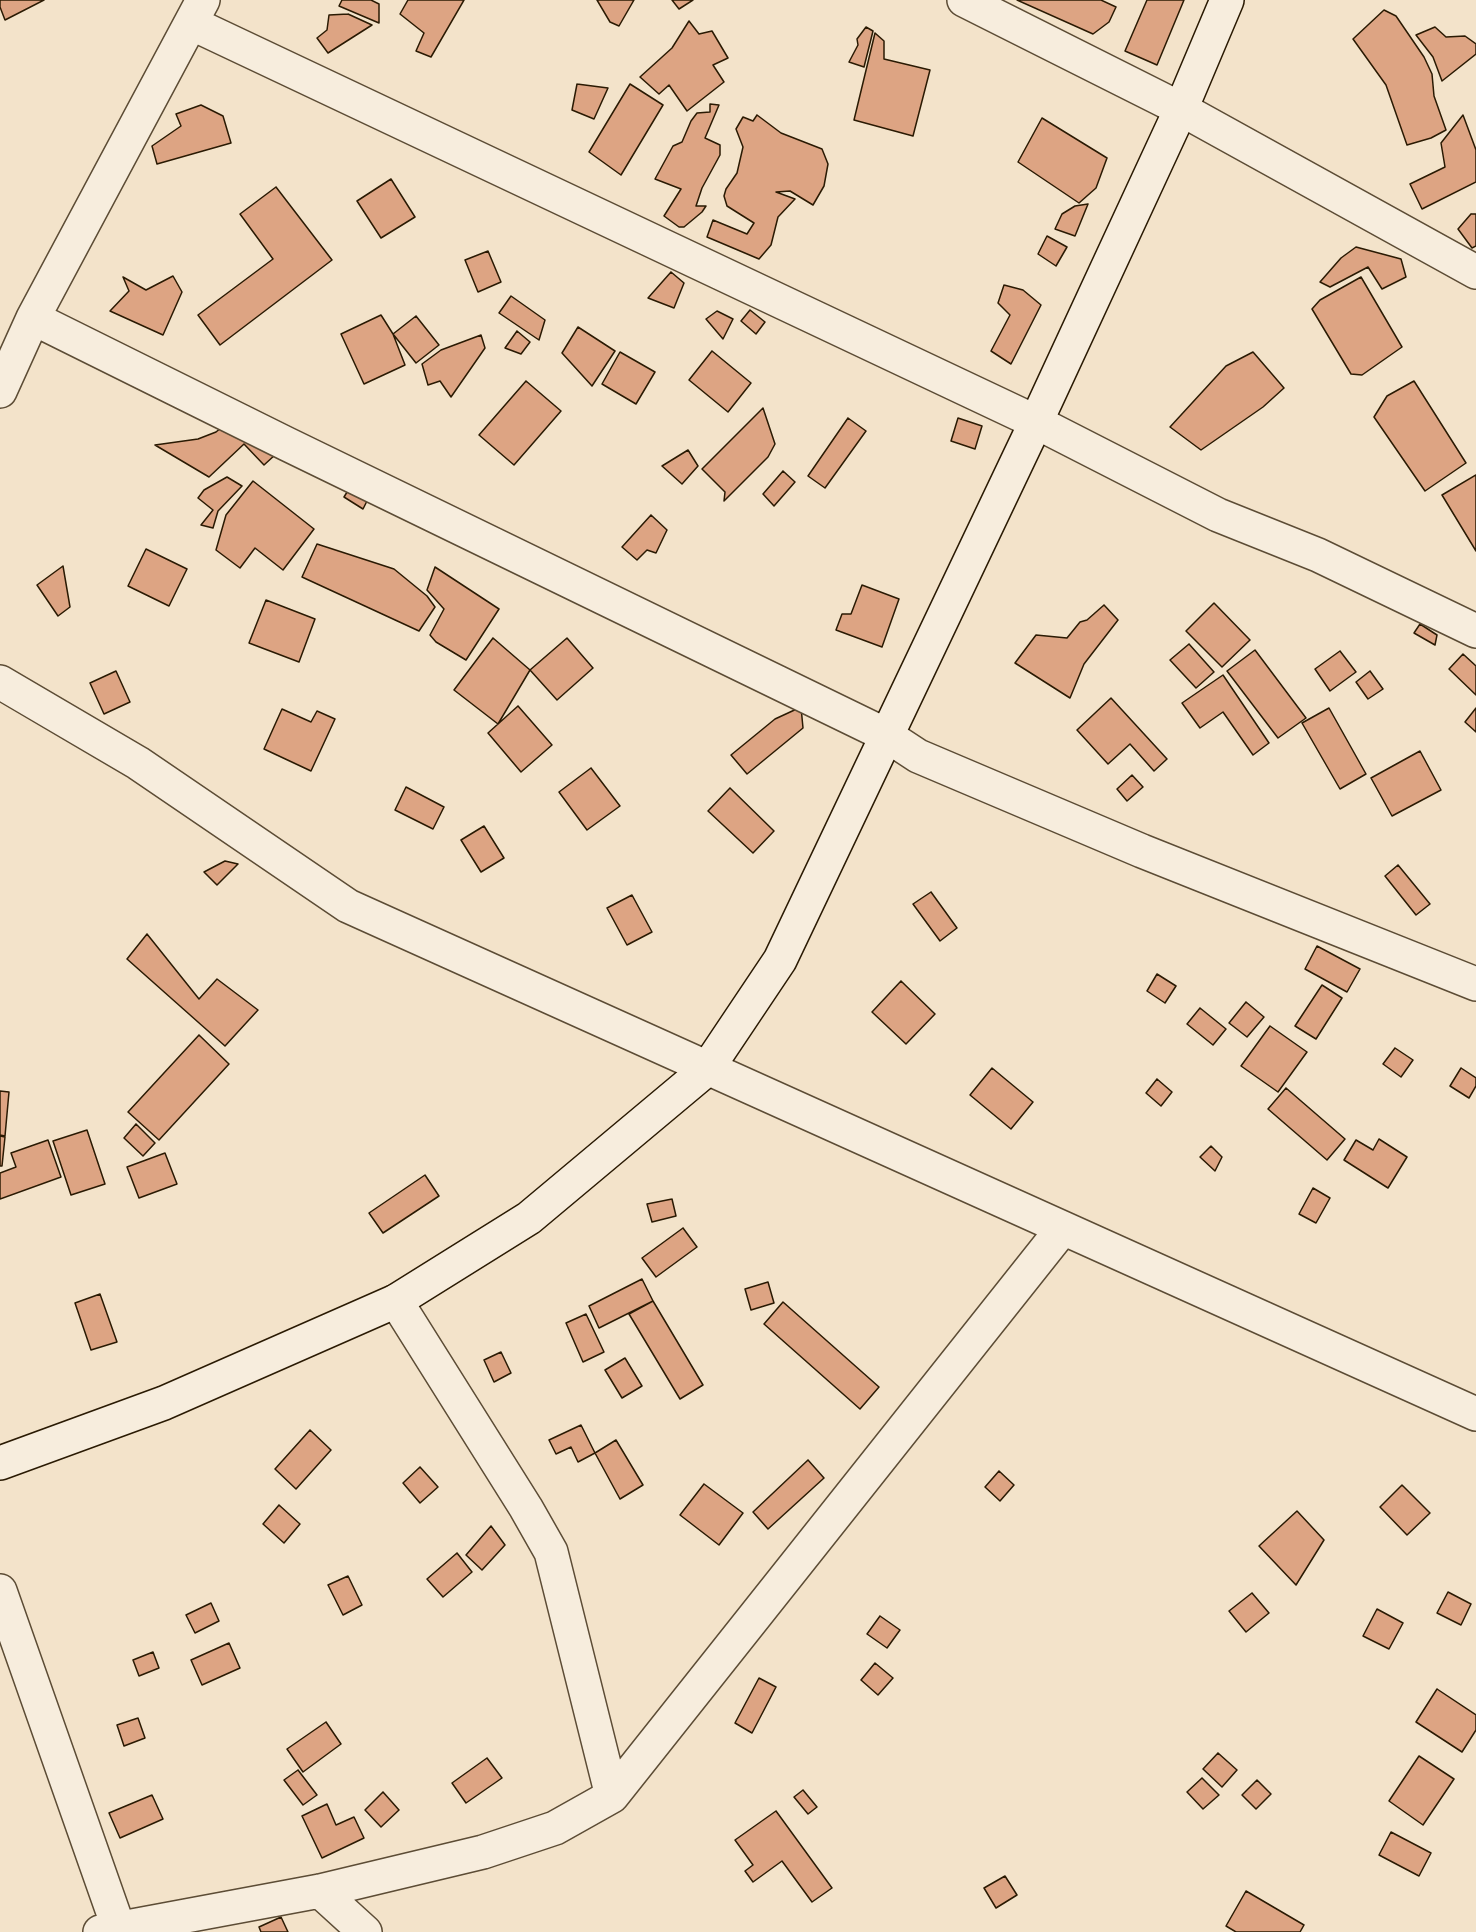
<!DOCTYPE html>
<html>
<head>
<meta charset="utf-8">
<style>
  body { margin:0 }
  canvas { display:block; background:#f3e3ca }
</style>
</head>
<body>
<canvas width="1476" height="1932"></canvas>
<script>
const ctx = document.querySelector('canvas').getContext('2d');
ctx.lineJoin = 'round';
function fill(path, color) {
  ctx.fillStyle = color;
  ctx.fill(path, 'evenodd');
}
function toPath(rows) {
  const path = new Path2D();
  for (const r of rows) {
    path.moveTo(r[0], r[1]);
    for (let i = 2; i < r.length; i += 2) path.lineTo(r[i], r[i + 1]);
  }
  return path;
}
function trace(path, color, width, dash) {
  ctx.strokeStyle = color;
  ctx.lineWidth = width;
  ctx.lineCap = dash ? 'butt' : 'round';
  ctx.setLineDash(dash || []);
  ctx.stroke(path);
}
const building = toPath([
  [0,0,44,0,5,20,0,7,0,0],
  [342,0,371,0,379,4,379,23,339,6,342,0],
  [408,0,464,0,431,57,416,51,424,33,400,14,408,0],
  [597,0,634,0,619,26,610,22,597,0],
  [672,0,693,0,679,9,672,0],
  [1017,0,1101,0,1116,7,1109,22,1093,34,1017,0],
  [1147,0,1184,0,1157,65,1125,51,1147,0],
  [1384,10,1396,16,1424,57,1432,74,1434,96,1446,130,1431,138,1407,145,1386,85,1353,39,1384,10],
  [348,14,372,25,328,53,317,38,327,30,329,15,348,14],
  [689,21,699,34,712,31,728,58,713,65,724,82,687,111,669,85,659,94,640,77,672,48,689,21],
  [866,27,873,31,864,67,849,62,858,45,857,39,866,27],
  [1435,27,1446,37,1465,36,1476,44,1476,54,1442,81,1433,57,1416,35,1435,27],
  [875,33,884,41,884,59,930,70,913,136,854,120,875,33],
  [577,84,608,88,594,119,572,110,577,84],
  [630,84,663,105,621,175,589,152,630,84],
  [710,104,719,105,705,138,720,145,720,155,702,188,696,206,706,206,702,212,684,227,679,227,664,216,681,189,655,179,673,146,682,142,691,121,697,113,710,112,710,104],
  [201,105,223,116,231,143,157,164,152,146,181,126,176,114,201,105],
  [757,115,781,133,822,149,828,164,824,186,813,205,790,191,776,192,795,199,778,217,771,245,759,259,707,237,713,220,747,234,754,223,727,206,724,196,726,189,737,173,743,147,736,129,743,117,753,121,757,115],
  [1463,115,1476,150,1476,182,1422,209,1410,184,1445,167,1441,143,1463,115],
  [1042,118,1107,158,1096,188,1079,203,1018,162,1042,118],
  [391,179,415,217,381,238,357,201,391,179],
  [276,187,332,260,220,345,198,315,273,259,240,214,276,187],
  [1088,204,1075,236,1055,229,1062,214,1075,206,1088,204],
  [1471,214,1476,214,1476,246,1472,248,1458,229,1471,214],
  [1047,236,1067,247,1056,266,1038,254,1047,236],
  [1356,247,1401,259,1406,277,1382,289,1368,267,1330,287,1320,282,1341,258,1356,247],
  [488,251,501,282,478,292,465,260,488,251],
  [671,272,684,283,674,308,648,298,671,272],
  [173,276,182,292,163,335,110,311,129,291,123,277,146,290,173,276],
  [1361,277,1402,347,1362,375,1351,374,1312,309,1320,300,1361,277],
  [1004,285,1023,290,1041,305,1011,364,991,351,1010,315,998,303,1004,285],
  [511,296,545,320,539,340,499,313,511,296],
  [750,310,765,322,756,334,741,321,750,310],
  [717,311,733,319,723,339,706,319,717,311],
  [381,315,393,334,405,365,364,384,341,334,381,315],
  [416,316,439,345,416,363,393,334,416,316],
  [578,327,615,351,592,386,562,353,578,327],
  [517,331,530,342,521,354,505,348,517,331],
  [481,335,485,348,451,397,440,381,428,385,422,364,441,350,481,335],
  [712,351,751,383,728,412,689,380,712,351],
  [620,352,655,372,636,404,602,384,620,352],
  [1253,352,1284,388,1263,407,1201,450,1170,427,1226,366,1253,352],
  [526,381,561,411,514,465,479,435,526,381],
  [1414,381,1466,463,1425,491,1374,417,1387,396,1414,381],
  [763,408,775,444,768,457,724,501,725,492,702,469,763,408],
  [233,418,287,444,264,465,244,444,209,477,155,445,198,439,216,432,233,418],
  [848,418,866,431,825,488,808,476,848,418],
  [958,418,982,426,975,449,951,441,958,418],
  [688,450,698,466,682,484,662,466,688,450],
  [783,471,795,482,774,506,763,494,783,471],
  [1476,475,1476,551,1442,495,1476,475],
  [227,477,242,486,218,511,213,528,201,525,213,510,198,498,204,490,227,477],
  [253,481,314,529,283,570,255,548,240,568,216,550,226,515,253,481],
  [352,484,370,495,363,509,344,497,352,484],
  [651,515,667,530,656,553,647,550,637,560,622,547,651,515],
  [317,544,394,569,427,596,435,607,419,631,302,577,317,544],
  [146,549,187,569,169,606,128,586,146,549],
  [63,566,70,607,58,616,37,585,63,566],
  [435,567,499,609,466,660,436,642,430,635,444,609,427,590,435,567],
  [862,585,899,599,882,647,836,630,842,614,851,614,862,585],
  [266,600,315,619,299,662,249,643,266,600],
  [1214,603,1250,640,1222,667,1186,631,1214,603],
  [1104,605,1118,620,1084,664,1070,698,1015,663,1036,635,1067,638,1080,622,1087,620,1104,605],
  [1420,624,1437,635,1435,645,1414,633,1420,624],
  [493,638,530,670,498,724,454,690,493,638],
  [567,638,593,668,557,700,530,670,567,638],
  [1189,644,1214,672,1196,688,1170,660,1189,644],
  [1255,650,1306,718,1278,738,1227,671,1255,650],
  [1340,651,1356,672,1330,691,1315,669,1340,651],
  [1463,654,1476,666,1476,695,1449,669,1463,654],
  [116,671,130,702,104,714,90,683,116,671],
  [1370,671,1383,689,1368,699,1356,682,1370,671],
  [1223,675,1269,743,1253,755,1223,712,1200,728,1182,703,1223,675],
  [1111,698,1167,759,1154,771,1130,744,1108,764,1077,730,1111,698],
  [518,706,552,745,521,772,488,733,518,706],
  [801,707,803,728,747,774,731,755,775,719,801,707],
  [1329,708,1366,774,1340,789,1302,723,1329,708],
  [1476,708,1476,732,1465,722,1476,708],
  [282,709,311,722,317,711,335,719,311,771,264,749,282,709],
  [1420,751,1441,790,1392,816,1371,778,1420,751],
  [591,768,620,806,587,830,559,792,591,768],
  [1132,775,1143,787,1127,801,1117,789,1132,775],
  [406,787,444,807,433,829,395,810,406,787],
  [730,788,774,831,753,853,708,811,730,788],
  [484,826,504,858,481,872,461,840,484,826],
  [225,861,238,864,217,885,204,872,225,861],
  [1398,865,1430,904,1416,915,1385,876,1398,865],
  [931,892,957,928,940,941,913,904,931,892],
  [632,895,652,932,627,945,607,908,632,895],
  [147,934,199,999,217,979,258,1010,225,1046,127,959,147,934],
  [1317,946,1360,969,1347,992,1305,969,1317,946],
  [1157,974,1176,986,1165,1003,1147,991,1157,974],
  [901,981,935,1014,906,1044,872,1012,901,981],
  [1322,985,1342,998,1316,1039,1295,1026,1322,985],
  [1246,1002,1264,1017,1247,1037,1229,1023,1246,1002],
  [1200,1008,1226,1029,1213,1045,1187,1024,1200,1008],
  [1270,1026,1307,1052,1278,1092,1241,1066,1270,1026],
  [199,1035,229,1064,159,1140,128,1112,199,1035],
  [1395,1048,1413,1060,1401,1077,1383,1064,1395,1048],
  [992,1068,1033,1102,1011,1129,970,1095,992,1068],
  [1461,1068,1476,1078,1476,1086,1469,1098,1450,1086,1461,1068],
  [1157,1079,1172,1092,1161,1106,1146,1093,1157,1079],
  [1286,1088,1345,1139,1327,1160,1268,1109,1286,1088],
  [0,1091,9,1092,5,1136,0,1135,0,1091],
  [136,1124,155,1143,143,1156,124,1138,136,1124],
  [87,1130,105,1184,71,1195,53,1141,87,1130],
  [0,1136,5,1137,2,1166,0,1166,0,1136],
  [1379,1139,1407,1157,1388,1188,1344,1160,1356,1140,1373,1150,1379,1139],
  [48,1140,61,1177,0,1199,0,1173,16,1167,11,1153,48,1140],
  [1211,1146,1222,1157,1215,1171,1200,1157,1211,1146],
  [165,1153,177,1184,139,1198,127,1167,165,1153],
  [425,1175,439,1196,383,1233,369,1213,425,1175],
  [1313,1188,1330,1198,1316,1223,1299,1214,1313,1188],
  [672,1199,676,1216,652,1222,647,1204,672,1199],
  [683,1228,697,1247,656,1277,642,1258,683,1228],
  [642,1279,653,1301,599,1328,589,1306,642,1279],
  [768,1282,774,1303,751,1310,745,1289,768,1282],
  [100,1294,117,1342,91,1350,75,1303,100,1294],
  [653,1301,703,1385,680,1399,629,1314,653,1301],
  [783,1302,879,1387,860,1409,764,1324,783,1302],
  [586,1314,604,1352,583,1362,566,1323,586,1314],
  [501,1352,511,1373,494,1382,484,1360,501,1352],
  [625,1358,642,1386,622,1398,605,1370,625,1358],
  [581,1425,595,1453,578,1462,571,1447,556,1454,549,1440,581,1425],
  [310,1430,331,1450,296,1489,275,1469,310,1430],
  [616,1440,643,1485,620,1499,595,1453,616,1440],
  [808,1460,824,1478,768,1529,753,1512,808,1460],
  [420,1467,438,1487,420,1503,403,1483,420,1467],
  [999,1471,1014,1485,1000,1501,985,1487,999,1471],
  [704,1484,743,1513,719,1545,680,1515,704,1484],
  [1402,1485,1430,1513,1407,1535,1380,1507,1402,1485],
  [279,1505,300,1524,284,1543,263,1524,279,1505],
  [1297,1511,1324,1540,1296,1585,1259,1546,1297,1511],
  [491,1526,505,1545,482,1570,466,1555,491,1526],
  [457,1553,472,1572,443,1597,427,1579,457,1553],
  [348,1576,362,1605,343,1615,328,1585,348,1576],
  [1448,1592,1471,1604,1461,1625,1437,1613,1448,1592],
  [1252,1593,1269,1613,1246,1632,1229,1611,1252,1593],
  [211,1603,219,1621,195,1633,186,1615,211,1603],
  [1377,1609,1403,1623,1389,1649,1363,1636,1377,1609],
  [880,1616,900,1630,887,1648,867,1634,880,1616],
  [229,1643,240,1668,202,1685,191,1660,229,1643],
  [153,1652,159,1668,139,1676,133,1660,153,1652],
  [875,1663,893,1678,878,1695,861,1680,875,1663],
  [759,1678,776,1687,752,1733,735,1723,759,1678],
  [1437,1689,1476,1715,1476,1730,1462,1752,1416,1722,1437,1689],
  [138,1718,145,1738,124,1746,117,1725,138,1718],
  [326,1722,341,1744,303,1772,287,1749,326,1722],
  [1218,1753,1237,1770,1222,1787,1203,1769,1218,1753],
  [1419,1756,1454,1779,1423,1825,1389,1801,1419,1756],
  [487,1758,502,1778,466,1803,452,1783,487,1758],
  [298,1770,317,1795,303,1805,284,1780,298,1770],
  [1202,1778,1219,1795,1203,1809,1187,1792,1202,1778],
  [1257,1780,1271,1794,1256,1809,1242,1795,1257,1780],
  [803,1790,817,1807,808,1814,794,1797,803,1790],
  [383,1792,399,1810,381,1827,365,1810,383,1792],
  [152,1795,163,1819,120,1838,109,1813,152,1795],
  [327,1804,336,1825,354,1817,364,1838,322,1858,302,1816,327,1804],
  [776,1811,832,1888,812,1902,782,1861,753,1882,745,1871,753,1865,735,1840,776,1811],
  [1391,1832,1431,1853,1419,1876,1379,1855,1391,1832],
  [1005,1876,1017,1895,996,1908,984,1888,1005,1876],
  [1246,1891,1304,1925,1300,1932,1236,1932,1226,1926,1246,1891],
  [281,1917,288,1932,261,1932,259,1927,281,1917]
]);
const street = toPath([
  [964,0,1181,109,1476,272],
  [191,23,1036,422,1218,515,1318,555,1476,631],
  [33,318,287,444,886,735,918,756,1142,851,1476,984],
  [0,391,33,318,203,0],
  [0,682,138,763,348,906,1476,1414],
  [396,1301,526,1508,551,1552,612,1796],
  [0,1591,120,1932],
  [320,1891,365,1932],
  [100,1932,320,1891,483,1852,555,1828,612,1796,1063,1228]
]);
const secondary = toPath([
  [0,1463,164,1403,396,1301,529,1218,707,1069,780,960,1036,422,1181,109,1227,0]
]);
fill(building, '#dda483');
trace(building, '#2a1a03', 1.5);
trace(street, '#5c4c35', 36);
trace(secondary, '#2a1a03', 36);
trace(street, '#f7eddd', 33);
trace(secondary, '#f7eddd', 33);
</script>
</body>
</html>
